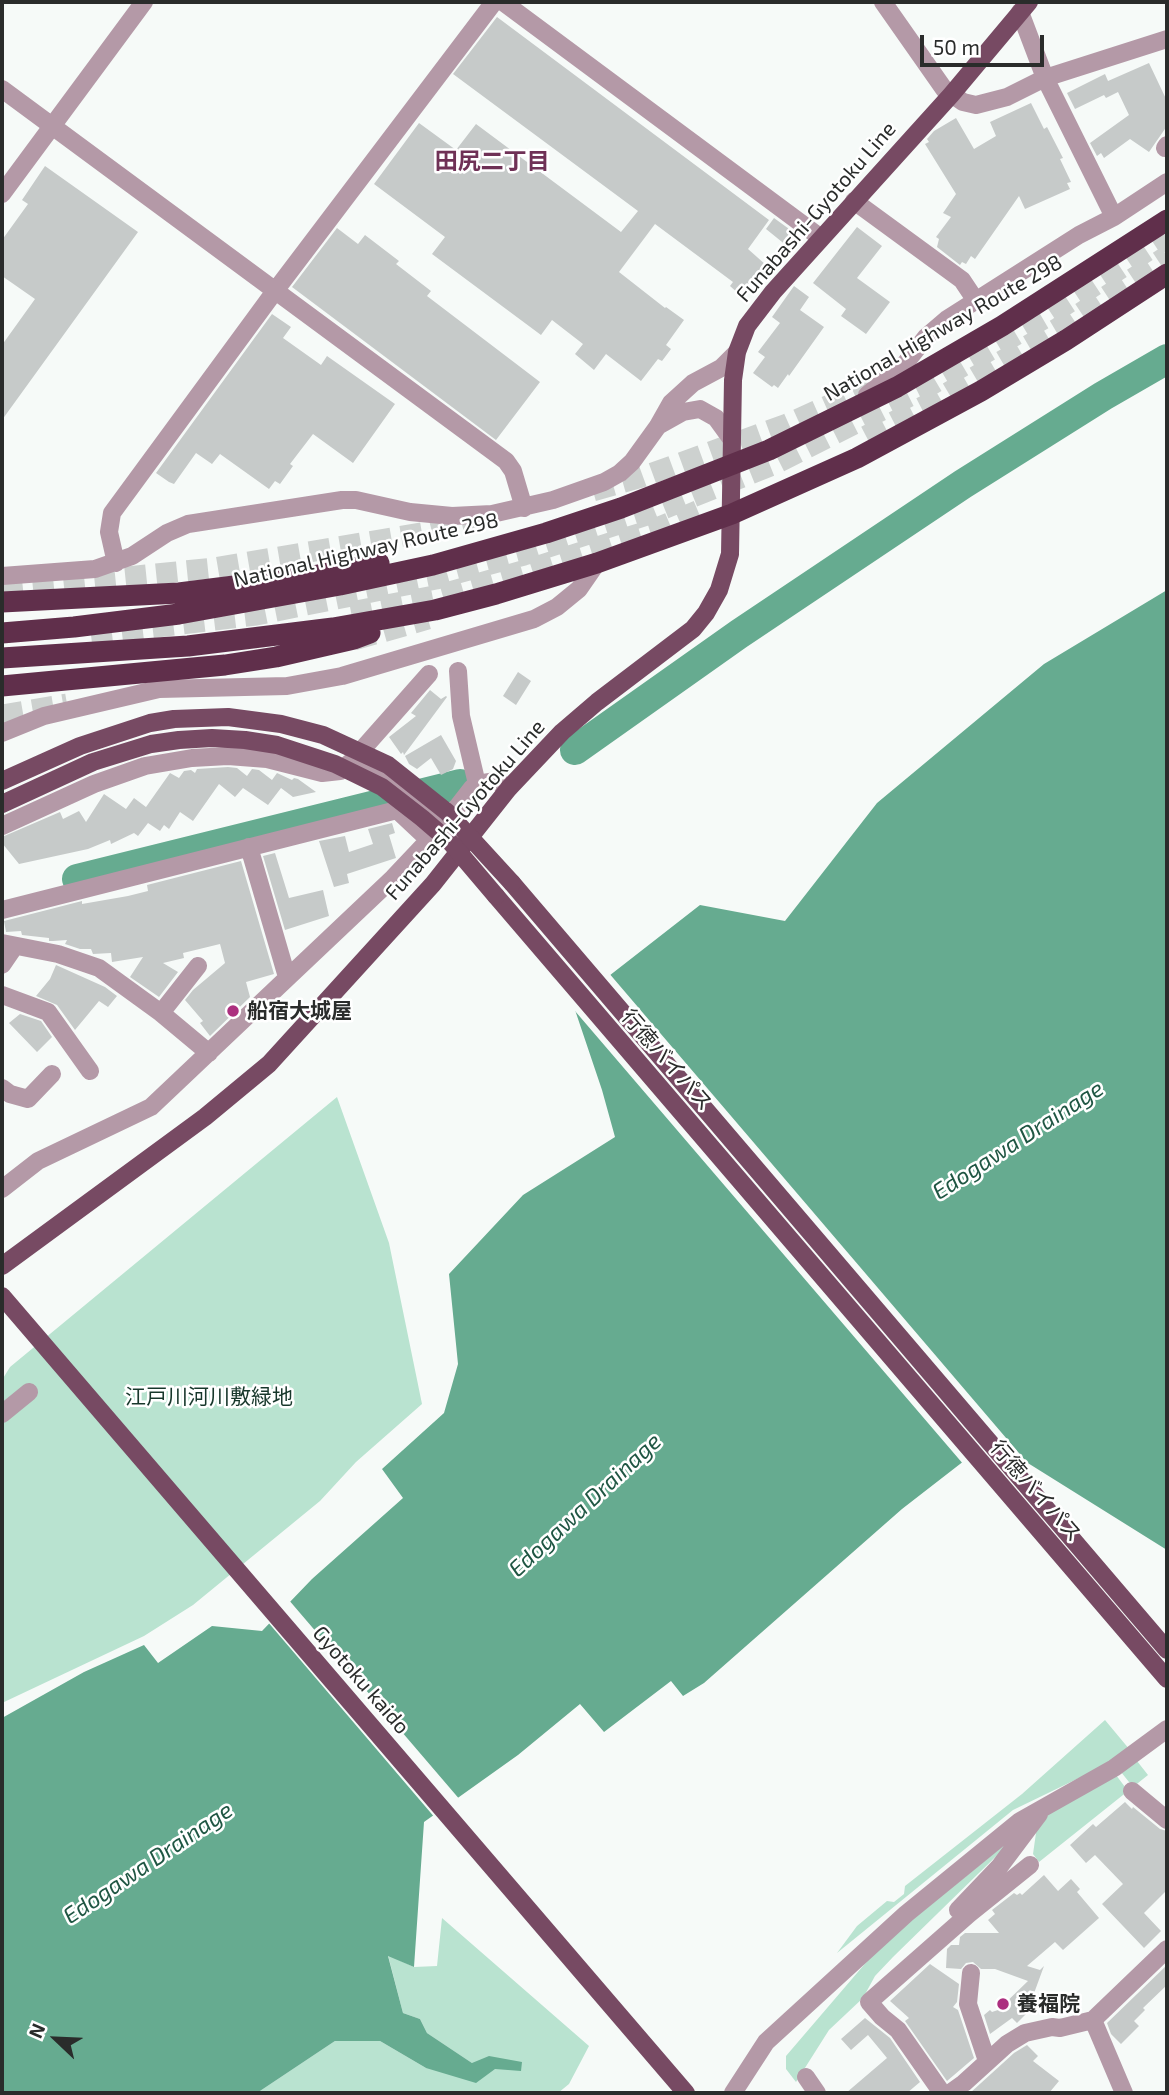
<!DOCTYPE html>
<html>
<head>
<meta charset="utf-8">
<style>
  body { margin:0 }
  #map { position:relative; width:1169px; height:2095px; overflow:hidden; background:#f6faf8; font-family:"Exo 2",sans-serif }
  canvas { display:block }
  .frame { position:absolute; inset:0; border:4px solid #2a2c2b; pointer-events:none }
  .north { position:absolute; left:21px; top:2004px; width:70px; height:70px; -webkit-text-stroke:5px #fff; paint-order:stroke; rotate:293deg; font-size:19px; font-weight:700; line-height:28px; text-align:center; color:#2a2c2b }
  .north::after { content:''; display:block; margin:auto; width:24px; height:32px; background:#2a2c2b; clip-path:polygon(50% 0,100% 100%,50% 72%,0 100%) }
  .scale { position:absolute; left:920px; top:35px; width:124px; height:32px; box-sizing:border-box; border:4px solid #2a2c2b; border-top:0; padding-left:9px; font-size:21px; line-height:24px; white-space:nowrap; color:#2a2c2b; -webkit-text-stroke:5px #fff; paint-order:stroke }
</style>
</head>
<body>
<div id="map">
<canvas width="1169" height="2095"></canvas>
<div class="frame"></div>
<div class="north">N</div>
<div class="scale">50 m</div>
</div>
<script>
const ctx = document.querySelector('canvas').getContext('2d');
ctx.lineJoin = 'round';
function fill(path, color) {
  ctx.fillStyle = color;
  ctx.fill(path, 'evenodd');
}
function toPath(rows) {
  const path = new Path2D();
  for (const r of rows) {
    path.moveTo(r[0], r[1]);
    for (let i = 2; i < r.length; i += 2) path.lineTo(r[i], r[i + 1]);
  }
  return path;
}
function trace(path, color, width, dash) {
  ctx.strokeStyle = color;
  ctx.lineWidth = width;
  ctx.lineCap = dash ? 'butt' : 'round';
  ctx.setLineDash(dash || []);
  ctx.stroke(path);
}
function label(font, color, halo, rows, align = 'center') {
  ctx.font = font + ' "Exo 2","Noto Sans JP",sans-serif';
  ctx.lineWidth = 5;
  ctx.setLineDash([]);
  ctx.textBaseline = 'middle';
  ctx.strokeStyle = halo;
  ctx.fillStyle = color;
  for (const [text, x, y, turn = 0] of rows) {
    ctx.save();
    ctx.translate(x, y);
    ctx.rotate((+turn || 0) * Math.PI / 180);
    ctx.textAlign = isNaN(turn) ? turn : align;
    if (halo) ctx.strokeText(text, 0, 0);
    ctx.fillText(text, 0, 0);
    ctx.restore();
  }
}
const green = toPath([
  [337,1097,389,1243,422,1404,356,1462,320,1501,193,1605,144,1636,2,1703,2,1380,10,1367],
  [1105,1720,1130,1750,1108,1764,1013,1810,837,1953,857,1926,887,1901,894,1902,904,1894,905,1886,1022,1794],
  [1137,1761,1148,1775,1133,1787,1121,1772],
  [1116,1775,1128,1791,1039,1862,1033,1854,1038,1819],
  [1025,1828,893,1957,875,1976,863,1998,829,2030,796,2082,786,2069,786,2056,881,1945],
  [442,1918,589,2046,569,2084,558,2093,257,2093,335,2041,380,2041,426,2068,472,2063,427,2033,420,2019,403,2013,388,1955,414,1967,437,1966]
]);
const water = toPath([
  [1167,590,1167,1550,991,1440,902,1509,704,1683,683,1696,671,1681,604,1732,580,1704,518,1755,424,1822,414,1967,388,1956,403,2013,420,2019,427,2033,472,2063,489,2056,522,2062,521,2071,495,2069,476,2083,426,2068,380,2041,335,2041,257,2093,2,2093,2,1718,84,1672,144,1645,158,1663,212,1626,262,1631,312,1579,403,1498,382,1469,444,1413,458,1364,449,1274,523,1195,615,1137,602,1090,573,1004,700,905,785,921,877,803,1044,664]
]);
const pier = toPath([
  [608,972,1036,1473,991,1445,964,1465,569,1004],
  [288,1599,461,1801,436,1819,267,1621]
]);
const river = toPath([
  [575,750,739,634,963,484,1103,396,1167,359],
  [77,879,460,784]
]);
const building = toPath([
  [497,17,769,220,748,249,766,265,739,294,730,286,733,282,655,224,619,272,665,308,666,307,684,320,666,345,671,349,662,361,658,359,641,381,606,354,594,370,575,354,583,344,552,320,541,335,432,254,445,237,374,184,419,123,456,150,476,124,621,232,638,211,453,74],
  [1149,63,1167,101,1167,126,1149,152,1130,139,1104,158,1101,153,1097,156,1090,143,1129,115,1118,92,1106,98,1104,95,1075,109,1067,93,1105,74,1108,81],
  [1031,103,1044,129,1047,127,1063,158,1060,159,1071,182,1067,183,1070,189,1025,209,1019,196,975,259,971,256,966,264,962,262,960,265,937,247,939,239,936,237,951,217,943,213,956,194,925,144,929,142,927,139,934,131,956,118,974,149,996,136,990,122],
  [45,166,138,232,2,420,2,345,35,299,2,276,2,240,28,204,22,200],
  [774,218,796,234,787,246,766,229],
  [857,227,882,246,857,278,890,302,866,334,841,316,846,309,813,283],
  [337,228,358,244,365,235,399,261,396,264,431,291,427,296,540,382,496,440,292,287],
  [794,286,809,297,800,310,824,327,789,376,788,374,778,388,774,385,772,387,753,373,765,357,758,352,780,323,772,317],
  [272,314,291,327,283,338,321,365,327,356,395,404,353,463,313,434,290,464,293,466,280,484,275,481,269,489,220,454,212,464,196,453,174,484,169,482,156,473],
  [518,672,531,681,516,705,503,696],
  [430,690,441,699,446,696,447,697,404,755,403,752,401,754,389,737,416,716,411,713],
  [441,735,456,761,453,769,441,775,431,758,417,769,409,764,405,756],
  [228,767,237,768,247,776,252,769,259,770,272,780,277,773,292,780,294,778,298,779,316,792,293,797,281,788,268,805,243,788,235,797,219,784,193,821,180,812,169,829,164,825,160,831,148,823,138,836,134,833,111,844,110,840,88,849,19,864,2,843,2,837,60,812,63,819,79,811,86,822,104,794,126,809,134,798,146,807,170,773,179,778,184,771,191,770,195,773,197,769],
  [392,823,395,833,389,835,396,858,347,874,349,883,334,887,319,841,345,836,349,852,373,844,368,829],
  [275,853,289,898,323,890,329,916,285,930,263,856],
  [241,861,274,974,246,982,250,997,210,1036,200,1023,203,1021,185,1000,193,990,225,963,220,944,183,953,184,958,163,963,178,972,159,997,130,977,143,957,112,962,111,953,93,954,91,949,80,949,65,944,67,940,53,941,49,941,49,938,22,935,21,931,6,932,4,921,82,901,82,904,128,896,148,891,147,885],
  [56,965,105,987,117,996,108,1007,99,1001,75,1030,57,1005,36,996,50,979],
  [20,1014,41,1021,52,1037,37,1052,9,1023],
  [1125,1802,1132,1809,1133,1807,1160,1829,1167,1831,1167,1890,1144,1913,1161,1931,1144,1948,1102,1904,1123,1884,1095,1855,1086,1863,1070,1845,1093,1824,1096,1827],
  [1044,1875,1058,1891,1071,1879,1080,1889,1077,1892,1099,1918,1063,1950,1055,1942,1027,1966,1040,1970,1044,1966,1033,1996,1038,2002,1017,2023,1012,2018,990,2034,984,2015,990,2010,992,2012,998,2010,1028,1981,995,1969,981,1969,973,1962,966,1963,961,1969,946,1968,947,1949,951,1945,959,1945,960,1937,965,1933,999,1933,988,1920,995,1914,992,1910,1014,1893,1017,1895,1020,1893,1022,1895],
  [930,1964,959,1984,957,2002,953,2007,958,2010,974,2058,947,2081,905,2021,909,2018,890,2001],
  [1167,1965,1167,1985,1143,2008,1145,2010,1134,2021,1139,2026,1121,2044,1111,2034,1107,2023],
  [865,2018,890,2038,920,2082,907,2093,846,2093,887,2058,868,2035,851,2050,841,2039],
  [1027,2045,1038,2056,1033,2061,1059,2081,1049,2093,970,2093,1014,2053]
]);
const highwayTunnel = toPath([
  [866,436,932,402,1058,328,1167,256],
  [593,491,642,477,787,424,883,381],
  [2,590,214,568,427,532,484,518],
  [351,612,439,595,529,569,657,528,702,509],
  [91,635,256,615,436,579,524,555,653,513,775,464,926,388,1050,315,1167,238],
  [354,640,428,619],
  [2,715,67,704]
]);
const minor = toPath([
  [503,2,821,238],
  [883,2,944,89,963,102,976,105,1007,97,1045,78,1167,39],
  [1020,12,1045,78,1114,217],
  [2,89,506,461,513,471,524,508],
  [1165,148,1167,145],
  [2,194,144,2],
  [854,201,962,280,976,301],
  [867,395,904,365,926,337,947,319,1079,235,1114,217,1167,182],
  [658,426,683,412,700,409,716,418,732,440],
  [116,563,109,532,112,513,275,291,494,2],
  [2,576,95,569,132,556,167,533,188,524,342,500,356,500,410,512,452,516,492,514,553,500,604,482,620,473,632,462,658,426,671,403,693,383,721,368,737,352],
  [458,671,461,716,477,784],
  [2,733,44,716,159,689,287,686,342,676,534,619,557,607,579,589,597,563],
  [352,761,387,779,415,799,444,824],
  [2,826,94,784,145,766,192,758,228,756,267,759,322,773,340,771,352,761,429,674],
  [249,847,287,977],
  [2,910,397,810,429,840],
  [2,943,58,954,99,968,161,1013,209,1053],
  [2,965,15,946],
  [2,995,48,1012,90,1071],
  [161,1013,198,966],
  [2,1088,10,1094,28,1099,52,1074],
  [2,1189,38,1161,151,1107,393,878,444,824,472,788,477,784,496,781,509,788],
  [2,1414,29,1392],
  [1132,1791,1167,1820],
  [958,1910,1000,1866,1039,1814],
  [971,1973,968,2004,987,2061],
  [806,2077,817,2093],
  [733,2093,766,2042,906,1914,1020,1821,1114,1768,1167,1729],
  [942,2093,898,2030,882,2017,869,2002,969,1914,1030,1865],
  [950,2093,964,2083,1007,2044,1025,2033,1052,2027,1060,2028,1093,2020],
  [1124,2093,1093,2020,1167,1949]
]);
const major = toPath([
  [512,883,1167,1650],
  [496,896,1167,1679],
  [2,1266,205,1117,269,1064,433,884,509,788,562,732,597,702,693,629,706,613,719,590,730,554,733,380,737,352,747,326,773,292,951,95,1029,2],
  [2,1296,686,2093]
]);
const highway = toPath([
  [2,602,179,593,313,576,379,563],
  [2,633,74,627,179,614,340,585,433,565,546,533,621,508,769,450,897,387,1002,326,1167,220],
  [2,658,188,646,333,628,435,610,496,594,597,563,732,514,857,458,981,391,1066,340,1167,274],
  [2,686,225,665,276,657,354,639,370,633]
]);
const majorBridge = toPath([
  [2,781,80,746,150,723,174,719,228,717,281,724,323,735,388,765,447,812,512,883],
  [2,804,93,762,151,744,179,740,212,738,245,740,277,745,335,764,382,787,422,818,451,843,496,896]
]);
const markers = [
  [233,1011,7,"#ac2f7f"],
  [1003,2004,7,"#ac2f7f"]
];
const streetNames = [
  ["Funabashi-Gyotoku Line",816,212,-49],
  ["National Highway Route 298",943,328,-30],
  ["National Highway Route 298",366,550,-13],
  ["Funabashi-Gyotoku Line",465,810,-49],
  ["行徳バイパス",667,1060,49],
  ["行徳バイパス",1036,1491,49],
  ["Gyotoku kaido",361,1680,49]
];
const poiNames = [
  ["船宿大城屋",247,1011],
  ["養福院",1017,2004]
];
const parkNames = [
  ["江戸川河川敷緑地",209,1397]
];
const neighbourhoodNames = [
  ["田尻二丁目",492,161]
];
const waterNames = [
  ["Edogawa Drainage",1018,1140,-33],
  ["Edogawa Drainage",585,1505,-43],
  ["Edogawa Drainage",148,1863,-34]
];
fill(green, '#b9e3d0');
fill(water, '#66ab90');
fill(pier, '#f6faf8');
trace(river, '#66ab90', 30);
fill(building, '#c6cac9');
trace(highwayTunnel, '#cdd1cf', 21, [21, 10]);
trace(minor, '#b499a7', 18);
trace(major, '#774a63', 18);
trace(highway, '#602f4b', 21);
trace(majorBridge, '#774a63', 18);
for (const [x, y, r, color] of markers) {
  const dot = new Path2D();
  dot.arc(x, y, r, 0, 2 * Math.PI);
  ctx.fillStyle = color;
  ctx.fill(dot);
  trace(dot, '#fff', 2.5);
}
label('21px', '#2a2c2b', '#fff', streetNames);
label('bold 21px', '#2a2c2b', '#fff', poiNames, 'left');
label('21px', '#17372b', '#fff', parkNames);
label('bold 23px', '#6f3156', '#fff', neighbourhoodNames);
label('italic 23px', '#1f5643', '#fff', waterNames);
</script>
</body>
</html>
